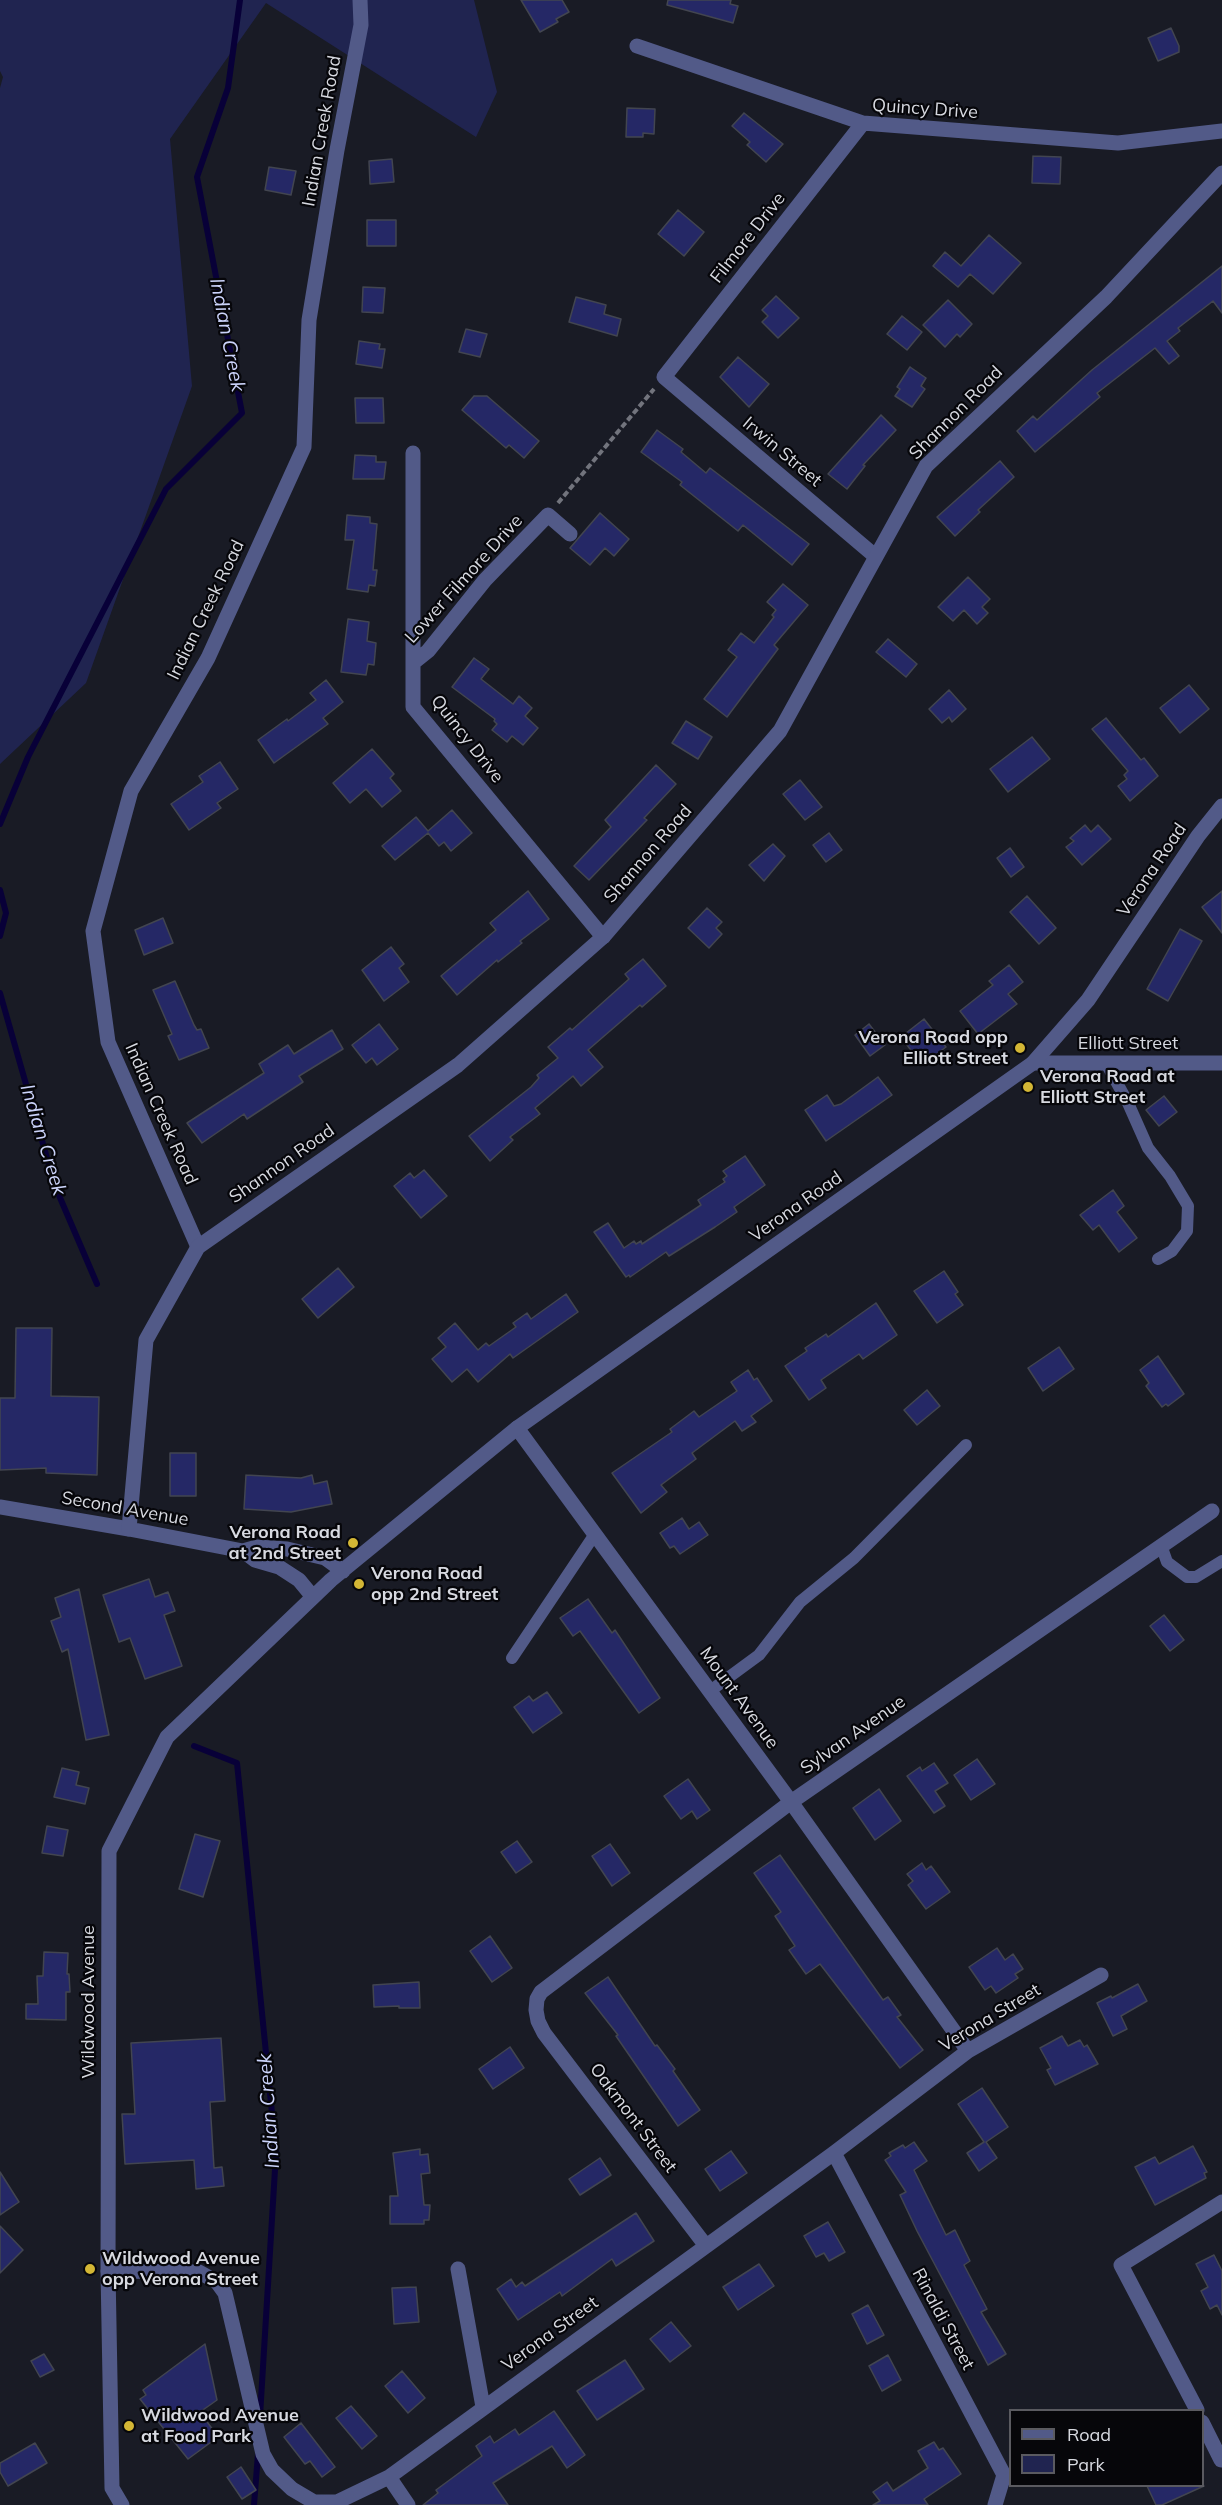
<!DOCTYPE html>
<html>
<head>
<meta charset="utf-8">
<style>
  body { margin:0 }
  #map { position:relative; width:1222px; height:2505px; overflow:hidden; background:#191b25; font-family:Mulish,sans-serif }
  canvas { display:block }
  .legend { position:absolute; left:1009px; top:2409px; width:195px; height:78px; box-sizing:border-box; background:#06060a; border:2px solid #5a5a60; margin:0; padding:8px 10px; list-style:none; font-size:18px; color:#d7d9e0 }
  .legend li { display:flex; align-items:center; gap:12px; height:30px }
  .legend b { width:30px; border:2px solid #5a5a60 }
</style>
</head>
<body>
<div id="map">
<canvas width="1222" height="2505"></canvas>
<ul class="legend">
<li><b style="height:8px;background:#525a88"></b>Road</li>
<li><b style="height:16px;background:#202450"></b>Park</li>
</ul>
</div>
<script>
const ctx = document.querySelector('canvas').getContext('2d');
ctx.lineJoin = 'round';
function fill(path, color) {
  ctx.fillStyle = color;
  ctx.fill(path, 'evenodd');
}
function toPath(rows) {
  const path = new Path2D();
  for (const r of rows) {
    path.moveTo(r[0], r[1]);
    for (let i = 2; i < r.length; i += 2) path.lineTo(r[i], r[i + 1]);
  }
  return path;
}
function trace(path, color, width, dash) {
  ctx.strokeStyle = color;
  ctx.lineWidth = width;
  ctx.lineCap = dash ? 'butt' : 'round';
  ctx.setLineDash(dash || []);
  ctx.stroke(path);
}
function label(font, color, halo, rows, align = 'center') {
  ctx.font = font + ' Mulish,sans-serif';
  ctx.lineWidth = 4.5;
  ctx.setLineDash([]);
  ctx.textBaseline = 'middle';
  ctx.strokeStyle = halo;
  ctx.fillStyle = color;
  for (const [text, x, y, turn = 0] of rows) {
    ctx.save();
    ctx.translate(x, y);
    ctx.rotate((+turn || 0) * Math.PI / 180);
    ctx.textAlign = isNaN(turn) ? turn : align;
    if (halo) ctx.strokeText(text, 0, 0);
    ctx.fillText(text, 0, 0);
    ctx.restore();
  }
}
const green = toPath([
  [0,0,474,0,497,92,476,137,266,3,170,139,192,386,86,683,0,764,0,88,3,77,0,71]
]);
const stream = toPath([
  [0,824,28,757,166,489,242,413,197,177,228,88,240,0],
  [0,890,6,913,0,936],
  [0,993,55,1186,97,1284],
  [194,1746,237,1763,276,2153,260,2416],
  [254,2505,258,2454]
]);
const building = toPath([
  [521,0,562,0,569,12,556,19,558,22,540,32,521,0],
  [668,0,731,0,730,4,738,6,733,23,667,5,668,0],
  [1171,28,1179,46,1179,52,1158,61,1148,38,1171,28],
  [627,108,655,109,654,134,643,133,643,137,626,137,627,108],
  [744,113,783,144,766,162,747,145,750,142,732,126,744,113],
  [1033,156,1061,157,1060,184,1032,183,1033,156],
  [392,159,394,182,370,184,369,161,392,159],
  [269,167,296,171,291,195,265,190,269,167],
  [678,210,704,232,684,256,658,234,678,210],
  [367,220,396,220,396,246,367,246,367,220],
  [989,235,1021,263,993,294,970,274,958,287,933,266,945,252,961,266,989,235],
  [1222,266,1222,313,1213,301,1178,328,1180,331,1167,341,1179,356,1169,364,1155,348,1097,393,1100,397,1035,452,1017,431,1033,416,1037,420,1092,370,1222,266],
  [363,287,385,288,383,313,362,312,363,287],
  [776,296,799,318,778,338,762,322,768,316,762,310,776,296],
  [576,297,606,305,604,314,621,319,617,336,569,322,576,297],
  [948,300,972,324,960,337,957,334,945,347,923,325,948,300],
  [902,316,922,332,907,350,887,334,902,316],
  [466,329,487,334,480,357,459,352,466,329],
  [359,341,380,344,379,349,385,349,382,368,356,364,359,341],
  [738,357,769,384,749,407,720,377,738,357],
  [910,367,926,378,921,386,925,389,912,407,895,396,900,389,897,387,910,367],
  [474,396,487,396,539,441,524,458,509,445,506,448,462,410,474,396],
  [355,398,383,398,384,423,356,423,355,398],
  [881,415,896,430,863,465,865,466,847,489,828,474,881,415],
  [657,430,683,449,681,452,706,473,710,468,809,544,792,565,743,525,738,531,680,485,682,482,641,452,657,430],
  [355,455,376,456,376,462,386,462,384,479,353,479,355,455],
  [1000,461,1014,477,978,510,980,512,955,536,937,517,1000,461],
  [600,513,629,539,614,556,605,548,590,565,570,548,600,513],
  [347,515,370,517,370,523,377,524,373,570,377,570,375,586,369,585,368,592,347,589,354,540,345,540,347,515],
  [968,577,990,599,982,607,988,613,977,624,964,610,953,621,938,607,968,577],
  [783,584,808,605,774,645,778,649,727,717,704,699,737,657,728,650,741,633,754,643,774,617,772,615,776,610,767,602,783,584],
  [348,619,369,622,367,641,376,643,374,665,368,664,366,675,341,672,348,619],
  [888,639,917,664,906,677,876,652,888,639],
  [474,658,489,669,481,679,513,704,519,696,532,708,525,716,538,728,523,745,512,736,507,742,492,730,497,724,494,721,495,719,452,687,474,658],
  [326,680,343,702,323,718,328,724,274,763,258,740,287,719,288,721,316,700,310,693,326,680],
  [1189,685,1209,709,1180,733,1160,708,1189,685],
  [949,690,966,709,952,722,949,717,942,723,929,709,949,690],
  [1106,718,1141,760,1144,758,1158,776,1130,801,1118,786,1127,779,1124,775,1128,771,1092,729,1106,718],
  [686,721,712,737,698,759,672,743,686,721],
  [1032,737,1050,759,1008,792,990,769,1032,737],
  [372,749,394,774,390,778,401,791,382,807,366,789,350,803,333,783,372,749],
  [220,762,238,789,217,803,221,808,189,830,171,804,203,782,199,776,220,762],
  [656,765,676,784,644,818,647,820,589,880,574,866,611,827,605,820,656,765],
  [800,780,822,807,805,820,783,794,800,780],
  [452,810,472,833,451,851,444,842,439,846,428,833,395,860,382,846,416,817,428,831,452,810],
  [1085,825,1091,832,1098,825,1111,839,1082,865,1066,847,1074,841,1070,838,1085,825],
  [829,833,842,850,826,862,813,845,829,833],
  [773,844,785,856,764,881,749,865,773,844],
  [1010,848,1024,867,1011,877,997,858,1010,848],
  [528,891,549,919,520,941,522,943,498,962,497,960,457,995,441,976,496,930,490,923,528,891],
  [1222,891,1222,933,1202,907,1222,891],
  [1027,896,1056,928,1039,944,1010,912,1027,896],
  [707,908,722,922,716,928,722,934,709,948,688,928,707,908],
  [163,918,173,943,144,955,135,930,163,918],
  [1180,929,1202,941,1168,1001,1147,989,1180,929],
  [391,947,404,964,399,968,409,982,384,1001,362,970,391,947],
  [643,959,666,986,642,1007,640,1005,588,1050,603,1067,581,1086,573,1076,535,1108,540,1114,510,1137,513,1140,490,1161,469,1136,531,1087,539,1078,537,1075,558,1058,548,1047,570,1028,572,1030,629,979,625,974,643,959],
  [1009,965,1023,982,1008,994,1017,1004,978,1034,960,1011,993,985,989,981,1009,965],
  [175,981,194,1025,197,1030,201,1029,209,1048,179,1060,168,1036,172,1034,153,990,175,981],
  [924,1019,946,1047,922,1065,901,1037,924,1019],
  [379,1024,398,1049,377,1065,372,1058,366,1063,352,1045,379,1024],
  [869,1024,885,1045,870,1056,855,1035,869,1024],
  [332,1030,343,1049,299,1076,303,1082,247,1119,244,1114,202,1143,187,1123,264,1073,259,1064,288,1045,294,1054,332,1030],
  [878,1077,892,1095,826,1141,805,1110,827,1095,834,1106,841,1104,878,1077],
  [1164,1096,1177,1112,1159,1126,1146,1110,1164,1096],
  [745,1156,765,1185,734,1207,737,1212,715,1227,669,1256,666,1252,630,1277,629,1275,626,1277,594,1232,608,1223,624,1248,634,1241,636,1244,641,1241,642,1244,701,1205,698,1200,725,1182,723,1179,727,1176,723,1171,745,1156],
  [424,1170,447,1196,421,1218,394,1186,410,1173,414,1178,424,1170],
  [1113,1190,1124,1206,1117,1212,1137,1238,1119,1252,1099,1225,1093,1230,1080,1215,1113,1190],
  [338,1268,354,1287,318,1318,302,1299,338,1268],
  [944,1271,958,1292,955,1294,963,1305,937,1323,914,1291,944,1271],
  [566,1294,578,1312,513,1358,510,1354,478,1382,467,1369,452,1382,432,1359,446,1347,438,1338,455,1323,478,1350,486,1343,489,1346,516,1327,513,1323,527,1313,531,1319,566,1294],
  [876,1303,897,1335,863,1359,859,1354,821,1380,826,1388,809,1400,785,1366,807,1351,805,1348,826,1334,828,1337,876,1303],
  [16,1328,52,1328,51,1396,99,1397,97,1475,46,1473,46,1468,0,1470,0,1398,15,1398,16,1328],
  [1059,1347,1074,1369,1043,1391,1028,1368,1059,1347],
  [1158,1356,1184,1394,1168,1406,1166,1404,1162,1407,1146,1386,1149,1383,1140,1370,1158,1356],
  [748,1370,754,1380,757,1378,772,1401,751,1416,756,1422,742,1431,735,1421,692,1453,696,1459,661,1485,667,1492,641,1513,612,1473,672,1432,670,1429,694,1411,699,1417,737,1391,731,1382,748,1370],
  [927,1390,940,1406,917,1425,904,1410,927,1390],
  [170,1453,196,1453,196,1496,170,1496,170,1453],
  [246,1475,301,1478,312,1475,314,1484,327,1481,332,1504,291,1512,244,1509,246,1475],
  [682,1518,689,1529,699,1522,708,1535,680,1554,674,1546,670,1548,660,1533,682,1518],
  [149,1579,155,1597,168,1592,175,1611,164,1615,182,1666,145,1679,130,1638,119,1642,103,1595,149,1579],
  [79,1589,109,1735,86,1740,68,1649,62,1652,51,1621,61,1617,55,1598,79,1589],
  [588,1599,612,1633,615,1630,660,1698,639,1713,580,1631,573,1636,560,1618,588,1599],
  [1164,1615,1184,1640,1170,1651,1150,1626,1164,1615],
  [547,1692,562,1713,533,1733,514,1707,529,1696,533,1701,547,1692],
  [977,1759,995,1784,971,1800,954,1775,977,1759],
  [934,1763,948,1783,935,1791,945,1806,934,1813,907,1776,920,1767,922,1771,934,1763],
  [62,1768,79,1772,76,1785,89,1788,85,1804,54,1797,62,1768],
  [688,1779,710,1810,697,1819,692,1811,681,1819,664,1796,688,1779],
  [879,1789,901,1821,875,1840,853,1808,879,1789],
  [47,1826,68,1830,63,1856,42,1853,47,1826],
  [195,1834,220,1841,203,1897,179,1889,195,1834],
  [517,1841,532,1862,516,1873,501,1852,517,1841],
  [610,1844,630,1873,612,1886,592,1856,610,1844],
  [780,1855,883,2000,888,1997,901,2015,897,2017,923,2050,900,2068,820,1964,806,1974,789,1950,795,1946,775,1916,781,1912,754,1873,780,1855],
  [922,1863,926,1870,931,1866,950,1892,926,1909,908,1885,913,1881,907,1874,922,1863],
  [490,1936,512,1968,492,1982,470,1951,490,1936],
  [997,1948,1005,1960,1013,1954,1023,1969,1015,1974,1018,1978,996,1993,991,1986,985,1990,969,1967,997,1948],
  [44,1952,68,1953,67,1974,69,1974,70,1992,66,1992,66,2020,26,2019,26,2004,38,2004,37,1976,43,1976,44,1952],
  [608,1977,655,2046,657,2045,675,2069,673,2071,700,2110,678,2126,616,2036,618,2035,585,1993,608,1977],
  [419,1982,420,2008,399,2008,399,2006,374,2007,373,1985,419,1982],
  [1138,1984,1147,2001,1121,2016,1127,2029,1113,2036,1097,2003,1111,1996,1112,1998,1138,1984],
  [1062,2036,1068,2046,1080,2040,1084,2047,1087,2045,1098,2064,1055,2085,1047,2070,1051,2068,1040,2048,1062,2036],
  [221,2038,225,2101,210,2102,214,2168,222,2167,224,2186,196,2189,194,2160,125,2164,122,2114,135,2114,131,2043,221,2038],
  [510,2047,524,2068,493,2089,479,2069,510,2047],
  [982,2088,1008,2127,986,2142,997,2158,979,2171,967,2153,984,2142,958,2104,982,2088],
  [914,2142,927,2161,914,2170,946,2235,955,2230,970,2261,964,2265,987,2309,981,2312,1006,2354,988,2365,917,2231,900,2195,906,2192,885,2160,891,2156,889,2153,903,2145,905,2148,914,2142],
  [1193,2146,1207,2172,1204,2173,1206,2178,1155,2205,1135,2167,1155,2157,1159,2164,1193,2146],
  [420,2149,420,2155,428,2154,430,2173,421,2174,424,2205,430,2205,429,2220,424,2220,424,2224,390,2224,390,2196,398,2196,393,2153,420,2149],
  [731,2151,747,2173,720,2191,705,2169,731,2151],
  [600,2158,611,2175,580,2195,569,2179,600,2158],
  [0,2172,19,2202,0,2215,0,2172],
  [636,2213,654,2241,616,2266,612,2259,562,2296,560,2292,518,2320,497,2289,511,2279,516,2287,522,2282,525,2286,636,2213],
  [828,2222,845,2252,829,2261,824,2253,816,2257,804,2236,828,2222],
  [0,2226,23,2250,0,2273,0,2226],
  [1214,2255,1222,2271,1222,2315,1217,2305,1210,2309,1201,2291,1208,2287,1196,2264,1214,2255],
  [759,2264,774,2286,738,2310,723,2287,759,2264],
  [416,2287,419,2322,394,2324,392,2288,416,2287],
  [868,2305,884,2335,867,2344,852,2314,868,2305],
  [671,2322,691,2346,670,2362,650,2339,671,2322],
  [205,2344,217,2400,200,2412,218,2437,188,2459,140,2399,146,2395,143,2390,205,2344],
  [44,2354,54,2370,40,2377,31,2361,44,2354],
  [888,2355,901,2380,882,2391,869,2366,888,2355],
  [625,2360,644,2389,597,2420,577,2391,625,2360],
  [402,2371,425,2398,408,2413,385,2386,402,2371],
  [351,2406,377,2436,362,2449,336,2418,351,2406],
  [554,2411,585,2455,567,2468,552,2446,493,2483,508,2505,423,2505,438,2493,436,2490,482,2456,476,2446,490,2436,494,2443,515,2429,519,2435,554,2411],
  [301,2423,335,2467,322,2477,310,2461,305,2464,284,2437,301,2423],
  [934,2442,939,2450,943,2448,961,2474,924,2499,928,2505,873,2505,880,2501,873,2492,887,2482,893,2491,928,2468,918,2451,934,2442],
  [35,2443,47,2463,8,2486,0,2472,0,2463,35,2443],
  [241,2467,256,2490,242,2499,227,2477,241,2467],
  [1147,2486,1204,2486,1162,2505,1156,2505,1147,2486]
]);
const path = toPath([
  [558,503,654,389]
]);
const service = toPath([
  [1106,1063,1128,1103,1148,1148,1170,1176,1188,1206,1187,1231,1172,1251,1158,1259],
  [1161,1545,1167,1562,1187,1577,1196,1577,1222,1561],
  [512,1658,595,1534],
  [710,1691,759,1655,800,1602,854,1558,966,1445]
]);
const minor = toPath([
  [637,46,863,123,1118,143,1222,131],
  [863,123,664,377,875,556],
  [413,453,413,707,603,937],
  [413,663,428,651,485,580,548,515,570,534],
  [1033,1063,1222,1063],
  [198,1247,108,1042,93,931,131,791,208,658,304,447,309,320,337,150,361,25,360,0],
  [517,1428,791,1802,968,2051],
  [0,1507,129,1529],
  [834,2153,1004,2475,995,2505],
  [706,2246,544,2033,538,2021,536,2010,537,1999,541,1992,791,1802,1212,1511],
  [458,2269,483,2407],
  [108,2271,199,2272,217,2282,225,2293,263,2454,272,2470,292,2489,314,2502,337,2502,389,2477,834,2153,968,2051,1101,1975],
  [1197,2410,1121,2265,1222,2202],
  [1202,2422,1221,2460],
  [389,2477,408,2505]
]);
const tertiary = toPath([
  [243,1551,255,1560,279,1567,299,1580,313,1597],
  [343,1571,325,1558,287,1549,257,1547,243,1551,129,1529,146,1340,198,1247,458,1065,603,937,780,731,926,466,1106,297,1222,173],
  [122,2505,112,2488,108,2271,109,1851,167,1737,331,1580,517,1428,1033,1063,1088,1000,1198,836,1222,806]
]);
const markers = [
  [1020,1048,6,"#d3b635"],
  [1028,1087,6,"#d3b635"],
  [353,1543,6,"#d3b635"],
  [359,1584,6,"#d3b635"],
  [90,2269,6,"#d3b635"],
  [129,2426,6,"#d3b635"]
];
const streetNames = [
  ["Quincy Drive",925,109,4],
  ["Indian Creek Road",322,131,-80],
  ["Filmore Drive",748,238,-52],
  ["Shannon Road",956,413,-45],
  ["Irwin Street",782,452,40],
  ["Lower Filmore Drive",464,579,-48],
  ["Indian Creek Road",206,610,-64],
  ["Quincy Drive",467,739,52],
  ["Shannon Road",648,854,-49],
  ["Verona Road",1152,870,-56],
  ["Elliott Street",1128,1044],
  ["Indian Creek Road",161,1114,66],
  ["Shannon Road",282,1164,-35],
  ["Verona Road",796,1207,-35],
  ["Second Avenue",125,1509,10],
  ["Mount Avenue",739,1698,54],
  ["Sylvan Avenue",853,1735,-35],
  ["Wildwood Avenue",89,2002,-90],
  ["Verona Street",990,2018,-31],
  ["Oakmont Street",633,2118,53],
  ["Rinaldi Street",943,2319,62],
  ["Verona Street",550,2334,-36]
];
const poiNames = [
  ["Verona Road opp",1008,1038,"right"],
  ["Elliott Street",1008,1059,"right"],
  ["Verona Road at",1040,1077],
  ["Elliott Street",1040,1098],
  ["Verona Road",341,1533,"right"],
  ["at 2nd Street",341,1554,"right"],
  ["Verona Road",371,1574],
  ["opp 2nd Street",371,1595],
  ["Wildwood Avenue",102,2259],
  ["opp Verona Street",102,2280],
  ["Wildwood Avenue",141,2416],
  ["at Food Park",141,2437]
];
const waterNames = [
  ["Indian Creek",227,335,79],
  ["Indian Creek",43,1140,73],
  ["Indian Creek",269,2111,-94]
];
fill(green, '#202450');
trace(stream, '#080038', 6);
fill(building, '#252866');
trace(building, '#424550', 1.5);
trace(path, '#72747d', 4, [6, 3]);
trace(service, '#525a88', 12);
trace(minor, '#525a88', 15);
trace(tertiary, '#525a88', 15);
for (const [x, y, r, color] of markers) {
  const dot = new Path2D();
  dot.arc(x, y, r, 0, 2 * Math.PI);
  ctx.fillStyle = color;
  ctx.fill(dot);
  trace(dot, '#06060a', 2);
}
label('18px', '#d7d9e0', '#06060a', streetNames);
label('bold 18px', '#d7d9e0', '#06060a', poiNames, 'left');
label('italic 20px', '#cbd3fa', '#06060a', waterNames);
</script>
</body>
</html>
